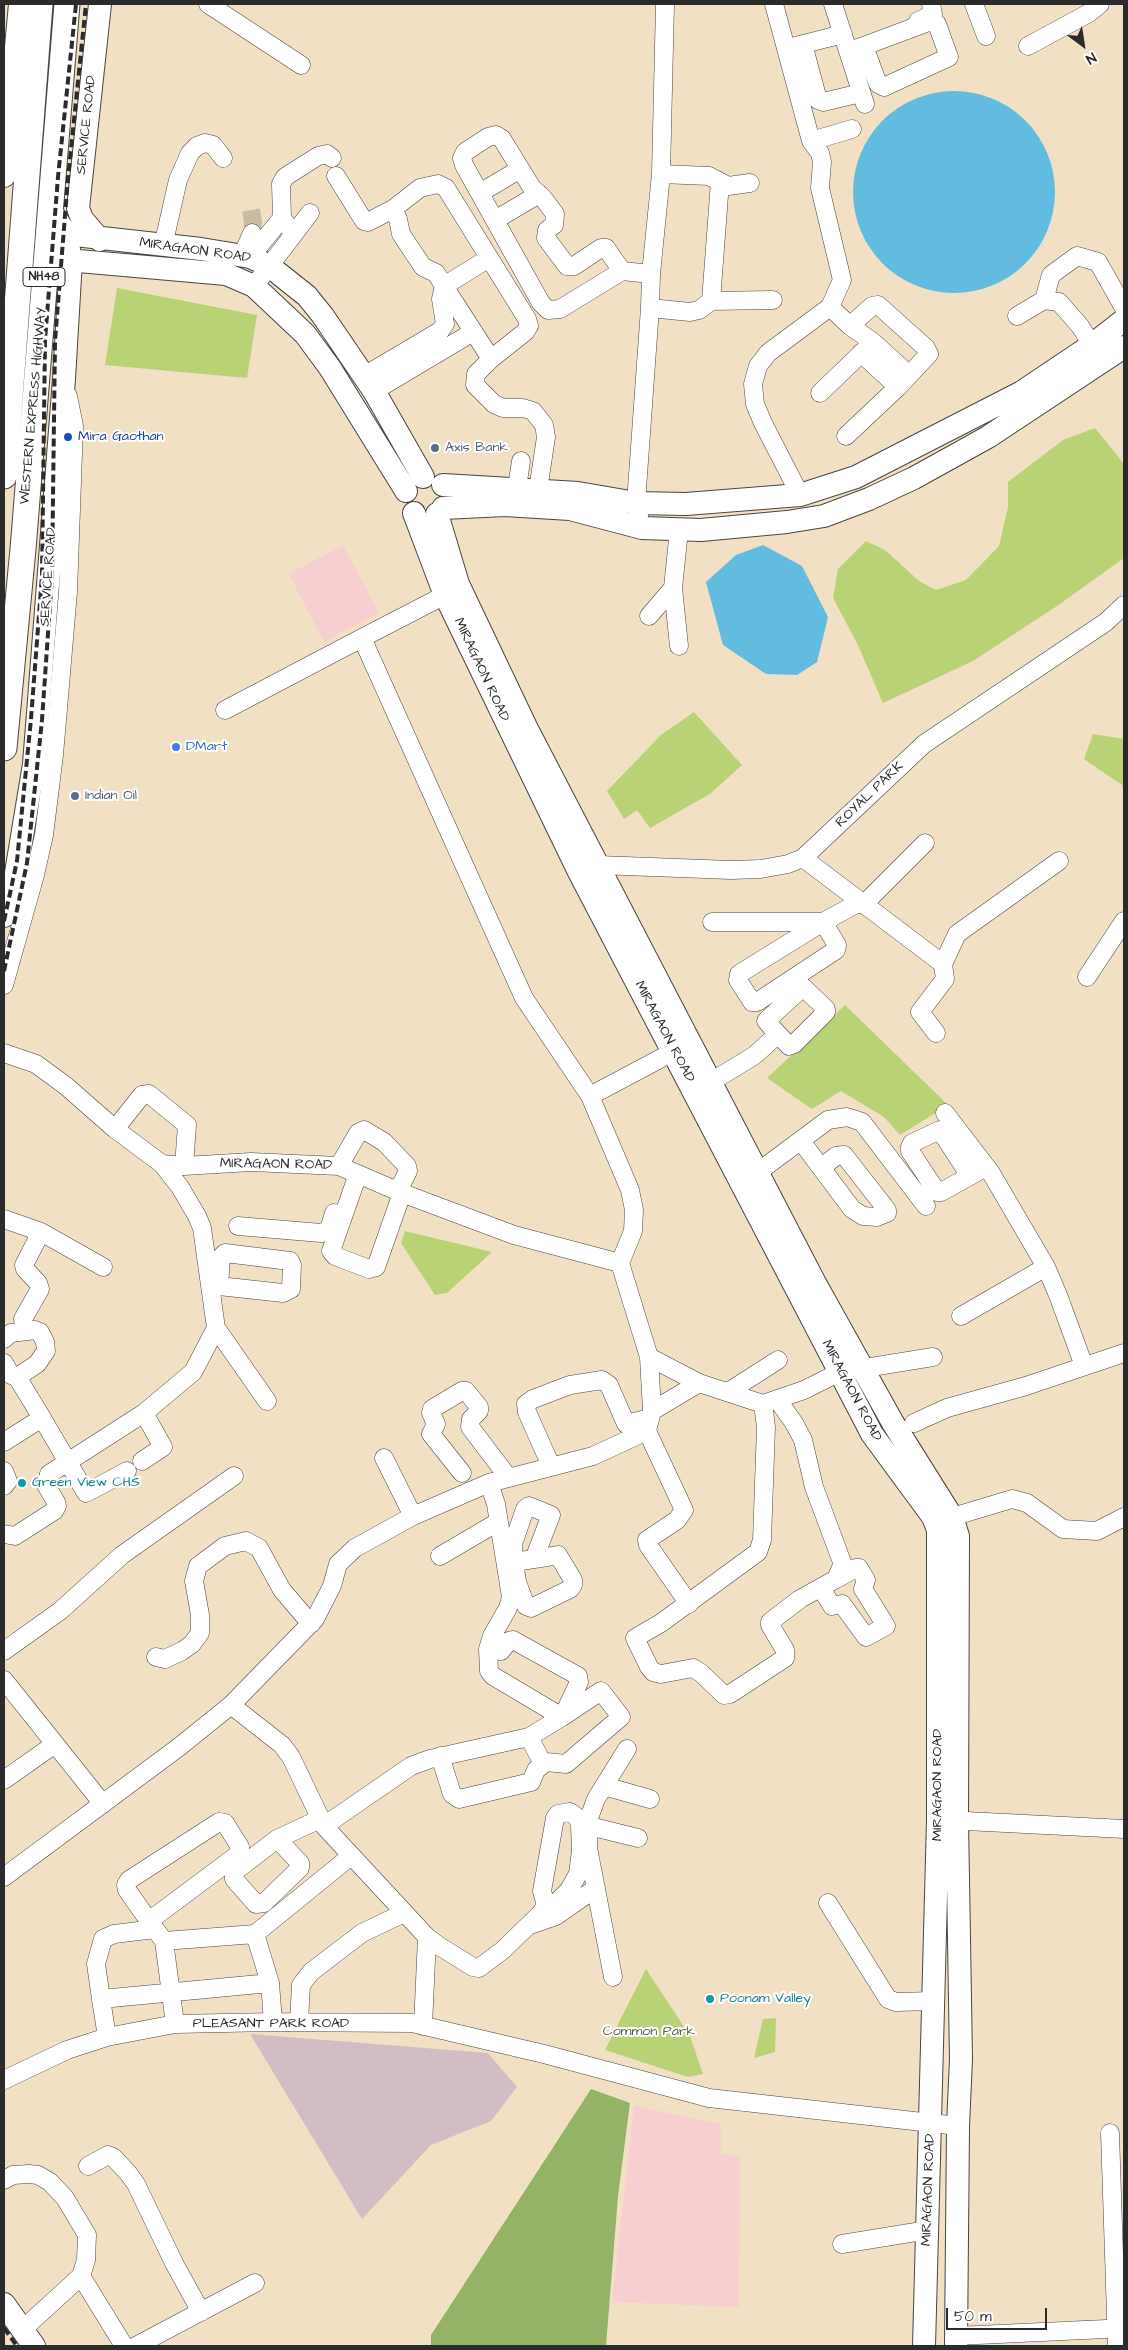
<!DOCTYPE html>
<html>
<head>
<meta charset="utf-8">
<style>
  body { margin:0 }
  #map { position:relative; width:1128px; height:2350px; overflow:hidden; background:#f1e0c3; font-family:"Architects Daughter",sans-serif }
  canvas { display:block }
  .frame { position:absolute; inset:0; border:5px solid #2b2b2b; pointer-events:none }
  .north { position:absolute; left:1058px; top:20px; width:50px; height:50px; -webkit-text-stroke:4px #fff; paint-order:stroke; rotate:149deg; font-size:14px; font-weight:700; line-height:20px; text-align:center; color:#2b2b2b }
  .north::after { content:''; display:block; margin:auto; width:18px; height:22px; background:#2b2b2b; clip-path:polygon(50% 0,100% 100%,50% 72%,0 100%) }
  .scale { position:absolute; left:946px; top:2308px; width:101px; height:22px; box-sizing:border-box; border:2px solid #2b2b2b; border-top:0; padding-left:6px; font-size:15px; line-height:18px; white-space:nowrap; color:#2b2b2b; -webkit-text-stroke:4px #fff; paint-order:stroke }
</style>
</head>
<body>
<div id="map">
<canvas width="1128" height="2350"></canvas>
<div class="frame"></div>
<div class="north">N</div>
<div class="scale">50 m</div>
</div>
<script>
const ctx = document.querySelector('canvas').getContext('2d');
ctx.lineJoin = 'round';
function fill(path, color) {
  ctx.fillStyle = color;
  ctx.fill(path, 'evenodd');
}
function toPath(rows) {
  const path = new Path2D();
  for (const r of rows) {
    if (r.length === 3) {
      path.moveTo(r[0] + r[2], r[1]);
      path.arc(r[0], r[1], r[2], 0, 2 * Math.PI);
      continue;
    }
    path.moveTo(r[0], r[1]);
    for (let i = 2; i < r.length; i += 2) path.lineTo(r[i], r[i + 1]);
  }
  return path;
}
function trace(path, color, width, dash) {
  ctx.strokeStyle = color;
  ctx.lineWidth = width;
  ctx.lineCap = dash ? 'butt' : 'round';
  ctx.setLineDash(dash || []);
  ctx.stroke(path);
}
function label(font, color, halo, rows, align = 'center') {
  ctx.font = font + ' "Architects Daughter",sans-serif';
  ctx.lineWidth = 4;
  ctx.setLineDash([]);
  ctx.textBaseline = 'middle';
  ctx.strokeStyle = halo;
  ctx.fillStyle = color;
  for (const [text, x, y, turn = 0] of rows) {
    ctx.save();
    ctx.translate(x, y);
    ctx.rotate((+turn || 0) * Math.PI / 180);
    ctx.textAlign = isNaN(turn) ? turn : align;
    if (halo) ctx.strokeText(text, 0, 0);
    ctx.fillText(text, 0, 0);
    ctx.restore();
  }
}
const built = toPath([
  [343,545,379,613,324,642,289,574],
  [634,2106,721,2124,721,2154,740,2157,739,2307,612,2302]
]);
const industrial = toPath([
  [250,2034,488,2053,517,2087,491,2121,431,2145,362,2219]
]);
const green = toPath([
  [117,288,257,315,247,378,105,365],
  [1095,428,1124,464,1124,558,1057,606,973,661,883,703,857,643,833,598,838,569,866,541,885,550,919,581,936,590,966,580,999,546,1008,507,1008,482,1063,440],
  [694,712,742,765,710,794,650,828,637,810,624,819,607,791,661,735],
  [1093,734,1124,739,1124,798,1122,785,1084,759],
  [845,1005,948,1105,900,1135,884,1117,841,1091,812,1109,767,1078],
  [405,1231,492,1252,447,1293,435,1295,401,1243],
  [646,1969,690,2036,703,2074,688,2077,605,2050],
  [776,2018,775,2052,754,2058,763,2019]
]);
const forest = toPath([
  [591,2089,630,2103,618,2196,606,2346,431,2346,431,2335]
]);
const water = toPath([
  [954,192,101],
  [763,545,802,566,828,617,817,662,797,675,766,674,723,645,706,582,736,555]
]);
const minorTunnel = toPath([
  [251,210,253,222,252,233]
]);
const minor = toPath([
  [208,4,301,65],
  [774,4,811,141,820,153,822,162,820,188,842,280,830,307,768,353,758,366,753,384,755,404,763,423,800,495],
  [833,4,865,104],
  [974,4,986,36],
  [918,21,933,14,931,4],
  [803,44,818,100,823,102,861,93],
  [1028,46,1089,13,1100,4],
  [792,47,843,34],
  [848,51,864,46,931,21,937,24,949,57,884,87,878,84,864,46],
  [811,141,852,129],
  [661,174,709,176,728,186,750,183],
  [336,176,364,221,368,222,393,209,420,188,438,184,446,188,527,319,529,326,525,332,491,359],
  [720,182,711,301,773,300],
  [480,193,520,169],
  [495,220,539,194],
  [293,233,282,218,281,184,285,177,318,156,327,154,332,158],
  [163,246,178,180,190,153,197,146,205,143,213,145,223,158],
  [242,256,252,233],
  [250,257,282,218],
  [489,258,444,286,491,359,476,374,475,385,494,404,503,408,523,408,533,411,544,425,546,437,538,490],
  [622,271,606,248,601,248,574,266,567,266,546,238,547,230,554,225,555,214,543,198,532,188,502,139,496,135,488,137,465,152,462,158,464,165,541,303,548,310,560,309,622,271,651,274],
  [254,286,310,213],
  [1044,300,1051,275,1077,256,1098,262,1124,308],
  [830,307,850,326,873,342,909,375],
  [650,308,690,312,699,310,711,301],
  [1017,316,1044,300,1059,302,1080,326,1092,345],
  [861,353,898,387],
  [364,376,440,331,445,324,441,299,444,286,436,273,423,267,401,234,398,219,393,209],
  [374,391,473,332],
  [820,393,873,342],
  [846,436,898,387,929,354,926,348,878,305,872,306,850,326],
  [517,488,521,461],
  [639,516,636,503,650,308,651,274,661,174,665,4],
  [673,588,679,646],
  [649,616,673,588,679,530],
  [362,638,445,595],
  [225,710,362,638,524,998,590,1096,630,1190,634,1210,633,1231,620,1263],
  [803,858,943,964,945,979,920,1012,936,1033],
  [589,869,598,865,731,870,761,869,788,864,803,858,924,744,1106,622,1124,605],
  [863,905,925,843],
  [712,922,823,922,860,902],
  [823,922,837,945,836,950,757,1002,752,1002,738,980,739,974,823,922],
  [943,964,957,934,1059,861],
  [1087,977,1124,921],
  [4,985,35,875,44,835,54,755,68,592,74,426,68,396],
  [803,987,826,1009,826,1012,794,1044,789,1046,766,1021,803,987],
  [4,1053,36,1064,66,1086,115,1129,162,1164,184,1166,251,1162,339,1166,402,1193,514,1235,620,1263,649,1357],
  [711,1082,755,1055,778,1034],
  [590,1096,684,1046],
  [945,1113,991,1173,1046,1267,961,1316],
  [115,1129,142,1095,149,1094,187,1125,184,1166],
  [801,1141,852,1209,863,1216,877,1217,887,1213,887,1210,844,1155,836,1156,822,1167],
  [339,1166,358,1133,364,1130,384,1142,407,1166,408,1171,398,1191],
  [758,1172,828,1120,847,1117,862,1122,926,1206],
  [358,1174,331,1251,335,1256,369,1269,376,1267,402,1193],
  [970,1176,940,1130,912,1143,910,1147,910,1151,937,1192,941,1192,970,1176,986,1167],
  [4,1219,41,1232,103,1267],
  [238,1226,321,1233,329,1230,334,1213],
  [1046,1267,1058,1295,1084,1366],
  [210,1285,215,1285,219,1286,283,1293,291,1289,292,1265,290,1261,225,1253,221,1257,219,1286],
  [23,1319,40,1289,38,1283,25,1269,24,1265,41,1232],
  [216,1328,267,1401],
  [4,1339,11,1333,35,1330,40,1332,45,1342,46,1351,37,1364,17,1377,11,1375,4,1363],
  [17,1377,42,1418],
  [728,1392,778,1360],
  [763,1404,766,1427,762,1540,758,1552,661,1623,635,1638,649,1667,653,1672,661,1674,693,1668,701,1673,724,1695,730,1694,785,1658,785,1650,770,1625,770,1622,800,1599,836,1579,841,1568,842,1562,814,1487,803,1440,794,1423,777,1399],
  [652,1411,699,1383,763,1404,804,1390,840,1372,933,1357],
  [914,1423,947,1408,1026,1386,1124,1353],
  [4,1442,42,1418,86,1493,127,1471],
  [384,1458,413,1516],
  [142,1461,163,1447,144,1413],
  [551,1466,527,1412,526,1404,533,1399,570,1385,602,1380,609,1385,626,1424,650,1418],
  [4,1471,8,1481,4,1486],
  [462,1473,431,1434,436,1424,431,1413,432,1409,462,1391,466,1391,479,1407,479,1411,471,1419,470,1427,508,1477],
  [952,1517,1012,1499,1027,1503,1063,1529,1097,1531,1124,1517],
  [4,1534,15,1536,54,1511,57,1506,56,1502,46,1485,49,1474,144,1413,193,1372,216,1328,202,1228,197,1216,180,1187,162,1164],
  [440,1556,498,1522],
  [506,1563,514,1562,534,1559,553,1556,558,1555,573,1580,573,1585,570,1589,531,1608,526,1606,517,1582,514,1562,513,1544,525,1509,529,1506,551,1515,534,1559],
  [821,1588,832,1606,842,1604,866,1637,886,1626,863,1589,866,1580,859,1568,856,1568,836,1579],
  [689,1604,648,1545,647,1540,677,1520,684,1510,647,1431,652,1411,649,1357,699,1383],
  [488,1649,501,1651,509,1641,513,1640,578,1676,579,1682,564,1714],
  [4,1651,60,1611,122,1555,234,1476],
  [156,1657,165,1659,182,1651,192,1644,200,1633,200,1615,194,1581,198,1566,225,1546,246,1541,259,1548,282,1590,311,1624],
  [4,1680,103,1804],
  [231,1705,282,1745,291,1757,324,1826,427,1937,439,1946,473,1967,479,1968,503,1950,540,1914,548,1903],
  [529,1737,543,1764],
  [440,1756,452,1794,459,1799,531,1782,536,1770,546,1762,566,1764,621,1717,601,1691,562,1717],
  [4,1780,55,1744],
  [604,1786,650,1799],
  [570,1812,578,1818,580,1826,581,1850,578,1874,569,1890,557,1902,551,1904,545,1902,542,1891,555,1818,558,1814,570,1812],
  [946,1820,1124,1829],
  [324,1826,411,1766,430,1759,529,1737,562,1717,493,1676,489,1671,488,1649,492,1636,508,1608,511,1597,496,1504,489,1483],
  [589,1826,638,1838],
  [277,1839,300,1863,300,1868,264,1903,256,1904,234,1879,234,1872,277,1839,320,1819],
  [4,1877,179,1747,231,1705,315,1619,332,1586,338,1564,355,1548,413,1516,489,1483,593,1456,647,1431],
  [828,1903,888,1999,896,2002,933,2001],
  [149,1921,127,1890,126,1885,129,1880,219,1822,225,1823,240,1847,240,1853,149,1921,164,1941,175,2024],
  [530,1925,556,1916,596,1888],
  [155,1929,114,1934,103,1939,96,1964,101,1999,270,1983],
  [255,1934,351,1856],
  [164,1941,255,1934,270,1983,273,2022],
  [613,1977,588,1848,589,1818,596,1799,627,1749],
  [101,1999,107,2037],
  [299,2022,301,1985,311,1972,362,1933,404,1913],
  [423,2026,427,1937],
  [4,2080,67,2050,107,2037,175,2024,273,2022,412,2023,544,2054,709,2098,958,2126],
  [1110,2133,1117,2346],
  [88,2166,108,2155,113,2157,128,2173,136,2184,174,2263,201,2312],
  [4,2180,13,2175,29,2174,38,2175,50,2182,65,2198,87,2235,86,2260,81,2276,22,2330],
  [842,2244,928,2230],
  [81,2276,124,2346],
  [956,2336,1106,2329],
  [136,2346,255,2283]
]);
const major = toPath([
  [100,4,78,208,82,219,100,240],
  [4,176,20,4],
  [66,234,201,249,250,257,268,265,307,296,323,316,374,391,423,477],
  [56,259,226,274,254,286,305,334,330,368,406,491],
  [443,485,578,493,636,503,686,504,800,495,856,477,1022,392,1092,345,1124,320],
  [443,508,505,505,570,509,642,528,701,530,787,522,824,516,869,499,914,478,988,437,1124,347],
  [414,513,445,595,579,872,872,1434,933,1517,938,1530,938,1820,924,2346],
  [437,514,458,584,526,727,815,1283,893,1423,952,1517,958,1536,957,1820,961,2059,958,2126,956,2346],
  [4,916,15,879,34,764,64,379,71,260,66,234,51,211],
  [4,2304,34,2346]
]);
const highway = toPath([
  [4,476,40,4],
  [4,748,23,549,67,4]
]);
const rail = toPath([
  [4,921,17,861,31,719,42,576,45,340,58,177,76,4],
  [4,971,27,863,42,720,52,576,55,341,68,178,86,4],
  [4,2328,17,2346]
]);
const markers = [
  [68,437,5,"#1a4fb4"],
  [435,448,5,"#5c6f8a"],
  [176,747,5,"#3f7fe0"],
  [75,796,5,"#5c6f8a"],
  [22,1483,5,"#0f9aa8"],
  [710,1999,5,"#0f9aa8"]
];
const shields = [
  [44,277,42]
];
const shieldNames = [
  ["NH48",44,277]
];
const streetNames = [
  ["SERVICE ROAD",87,125,-84],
  ["MIRAGAON ROAD",195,251,8],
  ["WESTERN EXPRESS HIGHWAY",34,406,-85],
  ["SERVICE ROAD",49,577,-86],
  ["MIRAGAON ROAD",481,670,65],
  ["ROYAL PARK",870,795,-44],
  ["MIRAGAON ROAD",664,1032,62],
  ["MIRAGAON ROAD",276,1165,1],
  ["MIRAGAON ROAD",851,1391,62],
  ["MIRAGAON ROAD",938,1785,-90],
  ["PLEASANT PARK ROAD",271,2024],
  ["MIRAGAON ROAD",929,2190,-88]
];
const transitNames = [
  ["Mira Gaothan",78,437]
];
const serviceNames = [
  ["Axis Bank",445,448],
  ["Indian Oil",85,796]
];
const shopNames = [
  ["DMart",186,747]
];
const cultureNames = [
  ["Green View CHS",32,1483],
  ["Poonam Valley",720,1999]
];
const parkNames = [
  ["Common Park",649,2032]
];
fill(built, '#f7cfd0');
fill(industrial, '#d2bdc5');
fill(green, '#bad276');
fill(forest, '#93b467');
fill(water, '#62bcdf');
trace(minorTunnel, '#c9bca5', 18, [18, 9]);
trace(minor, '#494642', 19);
trace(major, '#494642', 24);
trace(highway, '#494642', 27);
trace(minor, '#fff', 18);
trace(major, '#fff', 22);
trace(highway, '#fff', 25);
trace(rail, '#2b2b2b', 4, [8, 4]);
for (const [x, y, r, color] of markers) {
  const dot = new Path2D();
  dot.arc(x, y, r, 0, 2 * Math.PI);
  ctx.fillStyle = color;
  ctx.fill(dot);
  trace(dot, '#fff', 2);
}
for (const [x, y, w] of shields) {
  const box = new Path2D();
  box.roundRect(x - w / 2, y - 9.5, w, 19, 4);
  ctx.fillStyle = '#fff';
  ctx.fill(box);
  trace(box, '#2b2b2b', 1);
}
label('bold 12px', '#2b2b2b', null, shieldNames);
label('14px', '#2b2b2b', '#fff', streetNames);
label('14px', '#164399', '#fff', transitNames, 'left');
label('14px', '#4e5e75', '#fff', serviceNames, 'left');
label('14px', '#366cbe', '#fff', shopNames, 'left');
label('14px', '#0d838f', '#fff', cultureNames, 'left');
label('14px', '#565d42', '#fff', parkNames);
</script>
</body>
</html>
